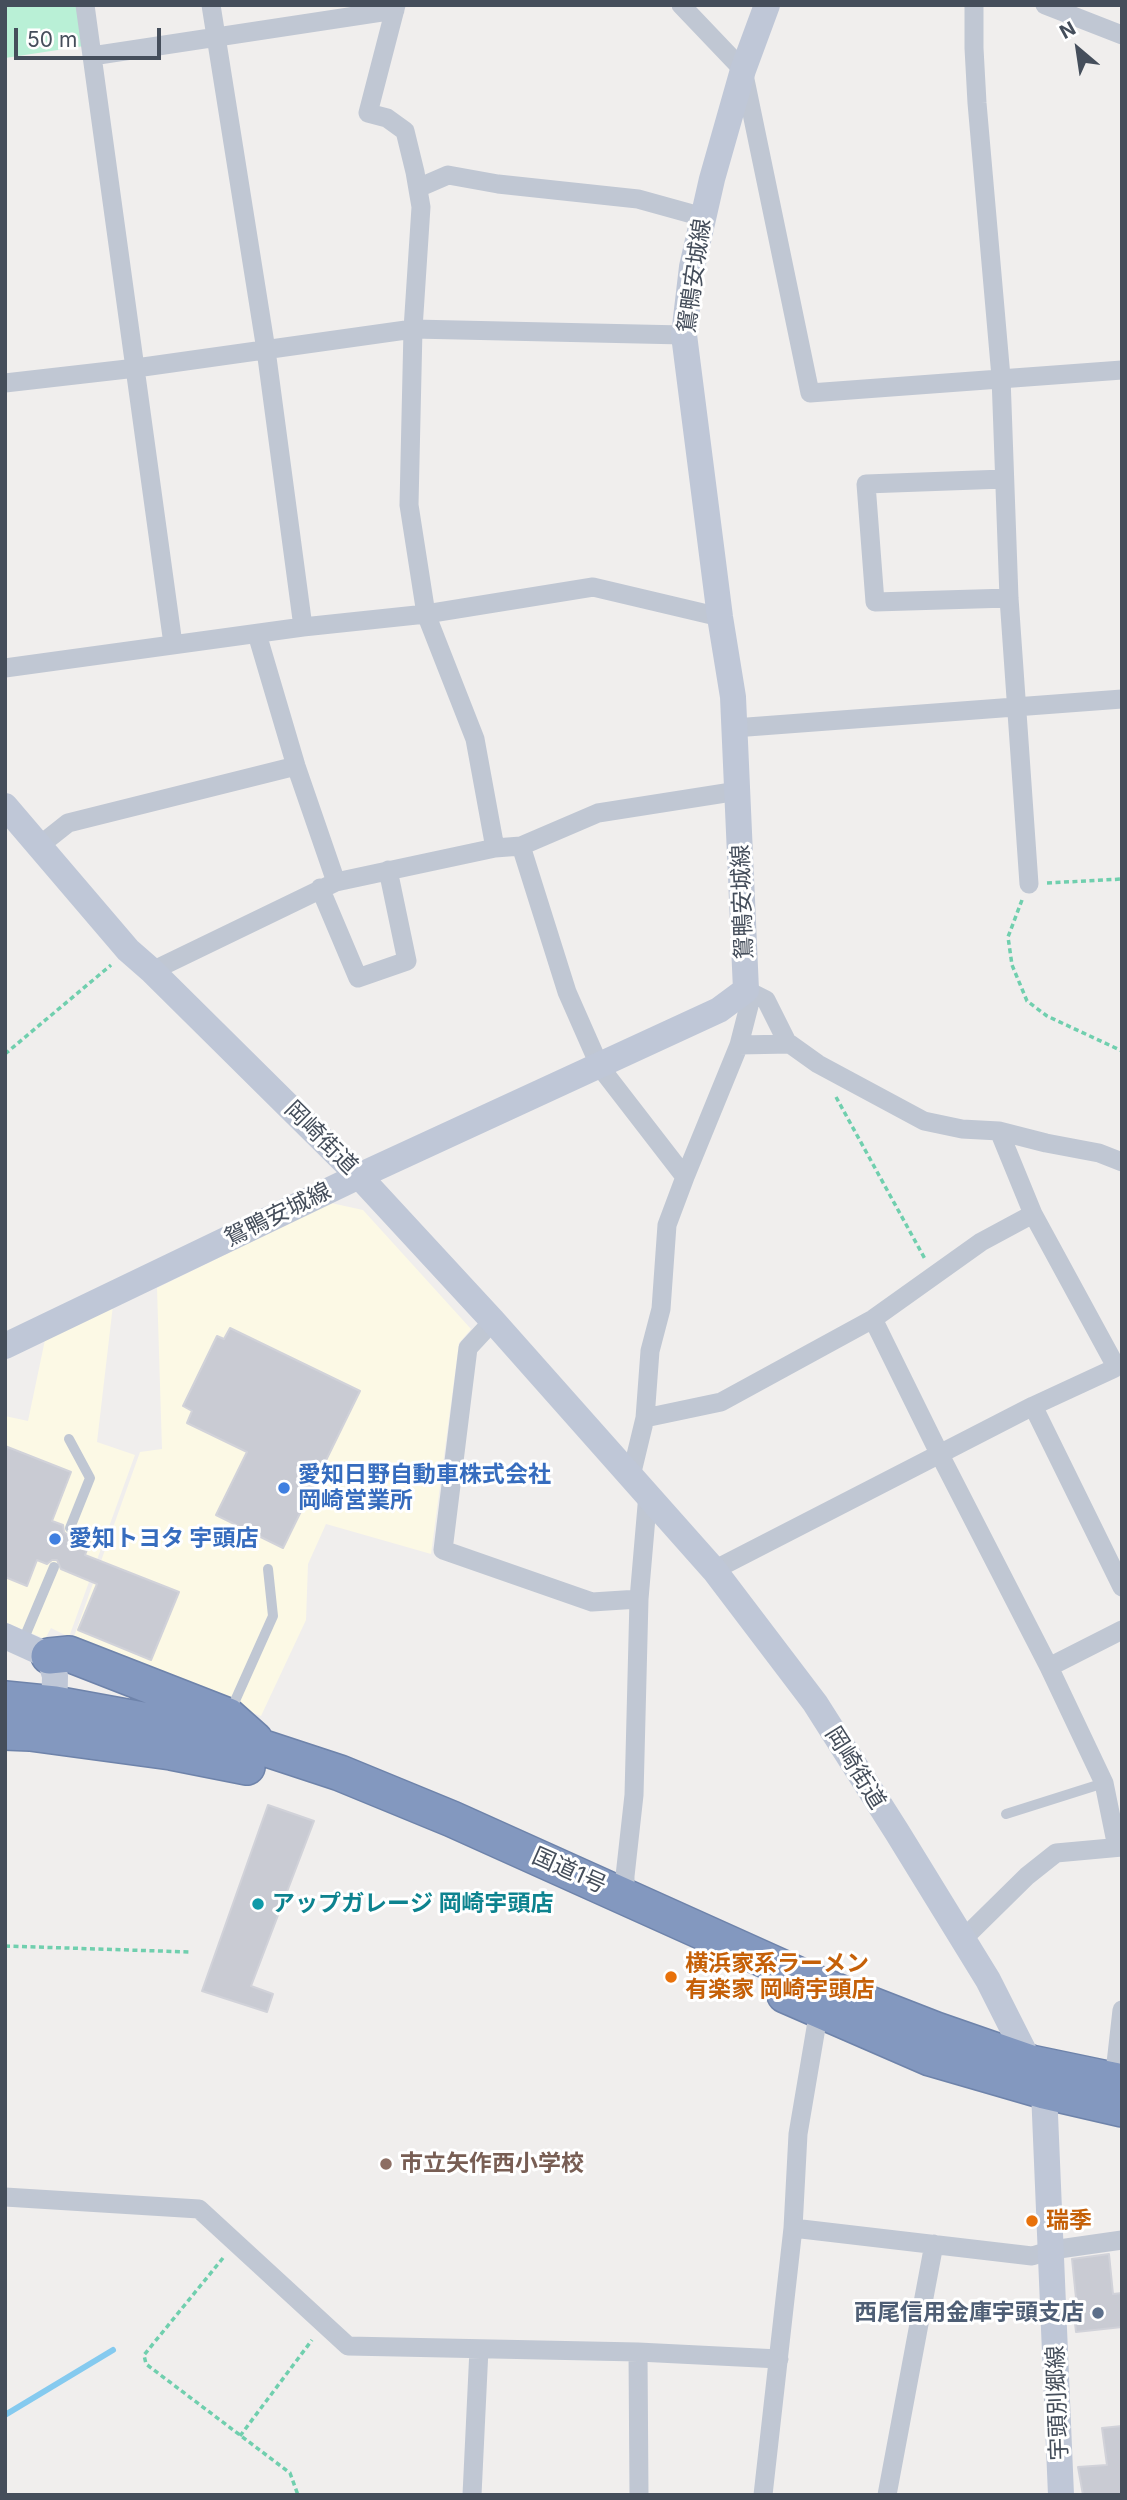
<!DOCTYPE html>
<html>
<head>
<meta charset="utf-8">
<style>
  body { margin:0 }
  #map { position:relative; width:1127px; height:2500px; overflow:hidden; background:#f0eeed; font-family:Inter,sans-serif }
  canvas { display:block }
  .frame { position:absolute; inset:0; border:7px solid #454e5b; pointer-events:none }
  .north { position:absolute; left:1043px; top:14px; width:70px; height:70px; -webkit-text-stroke:5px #fff; paint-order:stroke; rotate:331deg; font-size:19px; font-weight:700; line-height:28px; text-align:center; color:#454e5b }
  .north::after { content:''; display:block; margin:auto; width:24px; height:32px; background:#454e5b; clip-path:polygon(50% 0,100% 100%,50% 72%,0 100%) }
  .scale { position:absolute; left:14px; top:28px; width:147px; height:32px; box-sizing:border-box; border:4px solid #454e5b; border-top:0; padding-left:9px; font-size:21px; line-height:24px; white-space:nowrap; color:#454e5b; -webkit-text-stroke:5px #fff; paint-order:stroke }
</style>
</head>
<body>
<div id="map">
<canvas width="1127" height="2500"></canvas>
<div class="frame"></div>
<div class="north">N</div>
<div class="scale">50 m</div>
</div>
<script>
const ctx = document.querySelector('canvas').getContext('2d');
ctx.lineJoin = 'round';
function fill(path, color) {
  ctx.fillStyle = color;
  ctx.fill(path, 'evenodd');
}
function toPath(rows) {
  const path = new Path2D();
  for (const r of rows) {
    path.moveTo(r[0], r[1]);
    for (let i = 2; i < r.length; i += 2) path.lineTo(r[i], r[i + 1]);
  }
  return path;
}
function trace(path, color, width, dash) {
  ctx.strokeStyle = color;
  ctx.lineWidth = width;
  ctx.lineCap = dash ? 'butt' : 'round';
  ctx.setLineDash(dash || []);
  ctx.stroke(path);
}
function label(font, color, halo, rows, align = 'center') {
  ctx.font = font + ' Inter,"Noto Sans JP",sans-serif';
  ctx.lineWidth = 6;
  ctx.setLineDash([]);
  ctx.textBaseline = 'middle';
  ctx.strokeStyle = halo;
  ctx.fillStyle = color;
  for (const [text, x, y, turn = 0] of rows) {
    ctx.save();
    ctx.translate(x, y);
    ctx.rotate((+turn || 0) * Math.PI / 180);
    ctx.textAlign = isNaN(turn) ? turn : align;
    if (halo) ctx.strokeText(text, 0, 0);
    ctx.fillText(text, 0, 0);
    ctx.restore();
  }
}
const commercial = toPath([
  [331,1203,363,1210,471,1329,459,1343,431,1554,326,1524,308,1564,306,1620,261,1716,71,1645,140,1452,162,1449,157,1288],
  [113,1305,97,1442,135,1455,69,1637,51,1628,45,1639,5,1622,5,1416,28,1421,46,1335]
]);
const green = toPath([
  [5,5,78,5,84,46,5,58]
]);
const stream = toPath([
  [5,2415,113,2350]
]);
const building = toPath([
  [230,1328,360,1391,283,1548,216,1515,247,1452,187,1423,192,1411,183,1406,217,1336,224,1339,230,1328],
  [5,1446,71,1472,52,1521,63,1525,64,1532,68,1535,74,1534,77,1530,92,1536,85,1555,179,1592,151,1660,78,1630,97,1584,61,1569,57,1560,52,1560,47,1564,37,1560,27,1586,5,1577,5,1446],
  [268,1805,314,1821,251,1986,273,1994,267,2012,202,1991,268,1805],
  [1109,2254,1113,2294,1122,2293,1122,2327,1076,2332,1072,2298,1076,2298,1072,2259,1109,2254],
  [1122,2426,1122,2495,1083,2495,1078,2467,1107,2465,1102,2428,1122,2426]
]);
const path = toPath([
  [1047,883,1122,879],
  [1022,900,1008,937,1012,965,1027,1001,1047,1016,1122,1051],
  [5,1054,111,965],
  [836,1097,925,1259],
  [5,1946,190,1952],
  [223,2258,144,2355,146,2364,290,2473,298,2495],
  [240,2436,312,2340]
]);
const lane = toPath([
  [69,1439,90,1478,70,1528],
  [22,1643,54,1567],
  [230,1712,273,1616,268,1569],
  [1006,1814,1104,1783]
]);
const street = toPath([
  [85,5,173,644],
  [211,5,266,350,303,627],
  [396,5,368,113,387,118,405,131,415,172,421,207,413,329,409,505,426,614,475,739,495,848],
  [681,5,743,70,810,393,1122,370],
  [974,5,974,48,977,103,1001,377,1009,598,1029,884],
  [1045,5,1122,35],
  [92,56,395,10],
  [418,188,448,175,498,184,638,199,703,217],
  [5,383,136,368,413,329,684,335],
  [1004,479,866,484,875,602,1009,598],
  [257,634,296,766,336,882],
  [5,668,303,627,426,614,593,587,720,617],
  [734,728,1122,699],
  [39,846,68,823,296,766],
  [521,846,567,992,600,1067,685,1177],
  [320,888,358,978,407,961,388,870],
  [152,971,336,882,495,848,521,846,598,813,738,791],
  [746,990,766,1000,788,1044],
  [739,1045,790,1044,818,1064,924,1121,962,1129,999,1131,1046,1143,1099,1153,1122,1162],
  [873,1319,940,1455,1049,1667,1104,1783,1117,1847],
  [493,1321,468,1348,443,1550,592,1602,639,1599],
  [1033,1406,1122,1587],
  [645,1418,721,1402,873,1319,981,1242,1033,1214],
  [631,1476,645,1418,650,1351,661,1309,667,1225,685,1177,739,1045,749,1006,746,990],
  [714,1570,1033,1406,1113,1369,1113,1361,1033,1214,999,1131],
  [1049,1667,1122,1630],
  [625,1896,625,1876,634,1795,639,1599,648,1494],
  [962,1940,1027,1876,1056,1853,1122,1847],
  [1114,2081,1122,2010],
  [5,2197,199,2209,348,2346,638,2352,779,2359],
  [793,2228,1032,2256,1052,2250,1122,2240],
  [638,2352,639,2495],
  [472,2495,479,2349],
  [763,2495,793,2228,798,2134,819,2010],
  [887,2495,934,2244]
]);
const secondary = toPath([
  [5,806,128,950,152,971,359,1176,493,1321,714,1570,815,1703,897,1832,988,1980,1044,2091,1061,2495],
  [5,1346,359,1176,719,1010,746,990,733,697,720,617,684,335,692,267,712,179,743,70,767,5],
  [5,1636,49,1656,55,1676,54,1721]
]);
const highway = toPath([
  [49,1656,69,1654,228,1716,255,1740],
  [5,1699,55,1704,170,1725,264,1748,340,1773,452,1819,823,1986,936,2030,1031,2063,1122,2082],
  [5,1732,30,1733,171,1752,247,1767],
  [785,1995,930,2058,1044,2091,1122,2109]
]);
const markers = [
  [284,1488,7,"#3f7fe0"],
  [55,1539,7,"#3f7fe0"],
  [258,1904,7,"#0f9aa8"],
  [671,1977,7,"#e8710a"],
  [386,2164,7,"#8d6e63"],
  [1032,2221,7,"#e8710a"],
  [1098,2313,7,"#5c6f8a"]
];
const streetNames = [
  ["鴛鴨安城線",695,276,-82],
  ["鴛鴨安城線",743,902,-92],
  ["岡崎街道",321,1138,45],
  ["鴛鴨安城線",278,1215,-26],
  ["岡崎街道",855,1768,58],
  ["国道1号",569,1871,24],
  ["宇頭別郷線",1058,2403,-92]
];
const shopNames = [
  ["愛知日野自動車株式会社",298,1475],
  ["岡崎営業所",298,1501],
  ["愛知トヨタ 宇頭店",69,1539]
];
const cultureNames = [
  ["アップガレージ 岡崎宇頭店",272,1904]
];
const foodNames = [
  ["横浜家系ラーメン",685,1964],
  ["有楽家 岡崎宇頭店",685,1990],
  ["瑞季",1046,2221]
];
const educationNames = [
  ["市立矢作西小学校",400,2164]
];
const serviceNames = [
  ["西尾信用金庫宇頭支店",1084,2313]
];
fill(commercial, '#fcf9e5');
fill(green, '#b9f0d6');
trace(stream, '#85caef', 6);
fill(building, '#c9cbd3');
trace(building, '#d1d2d9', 2);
trace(highway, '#6e83aa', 38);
trace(path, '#70cfae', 3.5, [5, 3.5]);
trace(lane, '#c0c7d3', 10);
trace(street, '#c0c7d3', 19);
trace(secondary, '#bfc7d7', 26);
trace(highway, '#8398bf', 35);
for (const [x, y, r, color] of markers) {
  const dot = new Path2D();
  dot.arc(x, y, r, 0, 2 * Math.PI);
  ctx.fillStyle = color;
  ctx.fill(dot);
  trace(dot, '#fff', 2.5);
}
label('23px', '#454e5b', '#fff', streetNames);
label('bold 23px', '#366cbe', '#fff', shopNames, 'left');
label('bold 23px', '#0d838f', '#fff', cultureNames, 'left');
label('bold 23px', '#c56008', '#fff', foodNames, 'left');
label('bold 23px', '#785e54', '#fff', educationNames, 'left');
label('bold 23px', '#4e5e75', '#fff', serviceNames, 'right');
</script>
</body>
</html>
